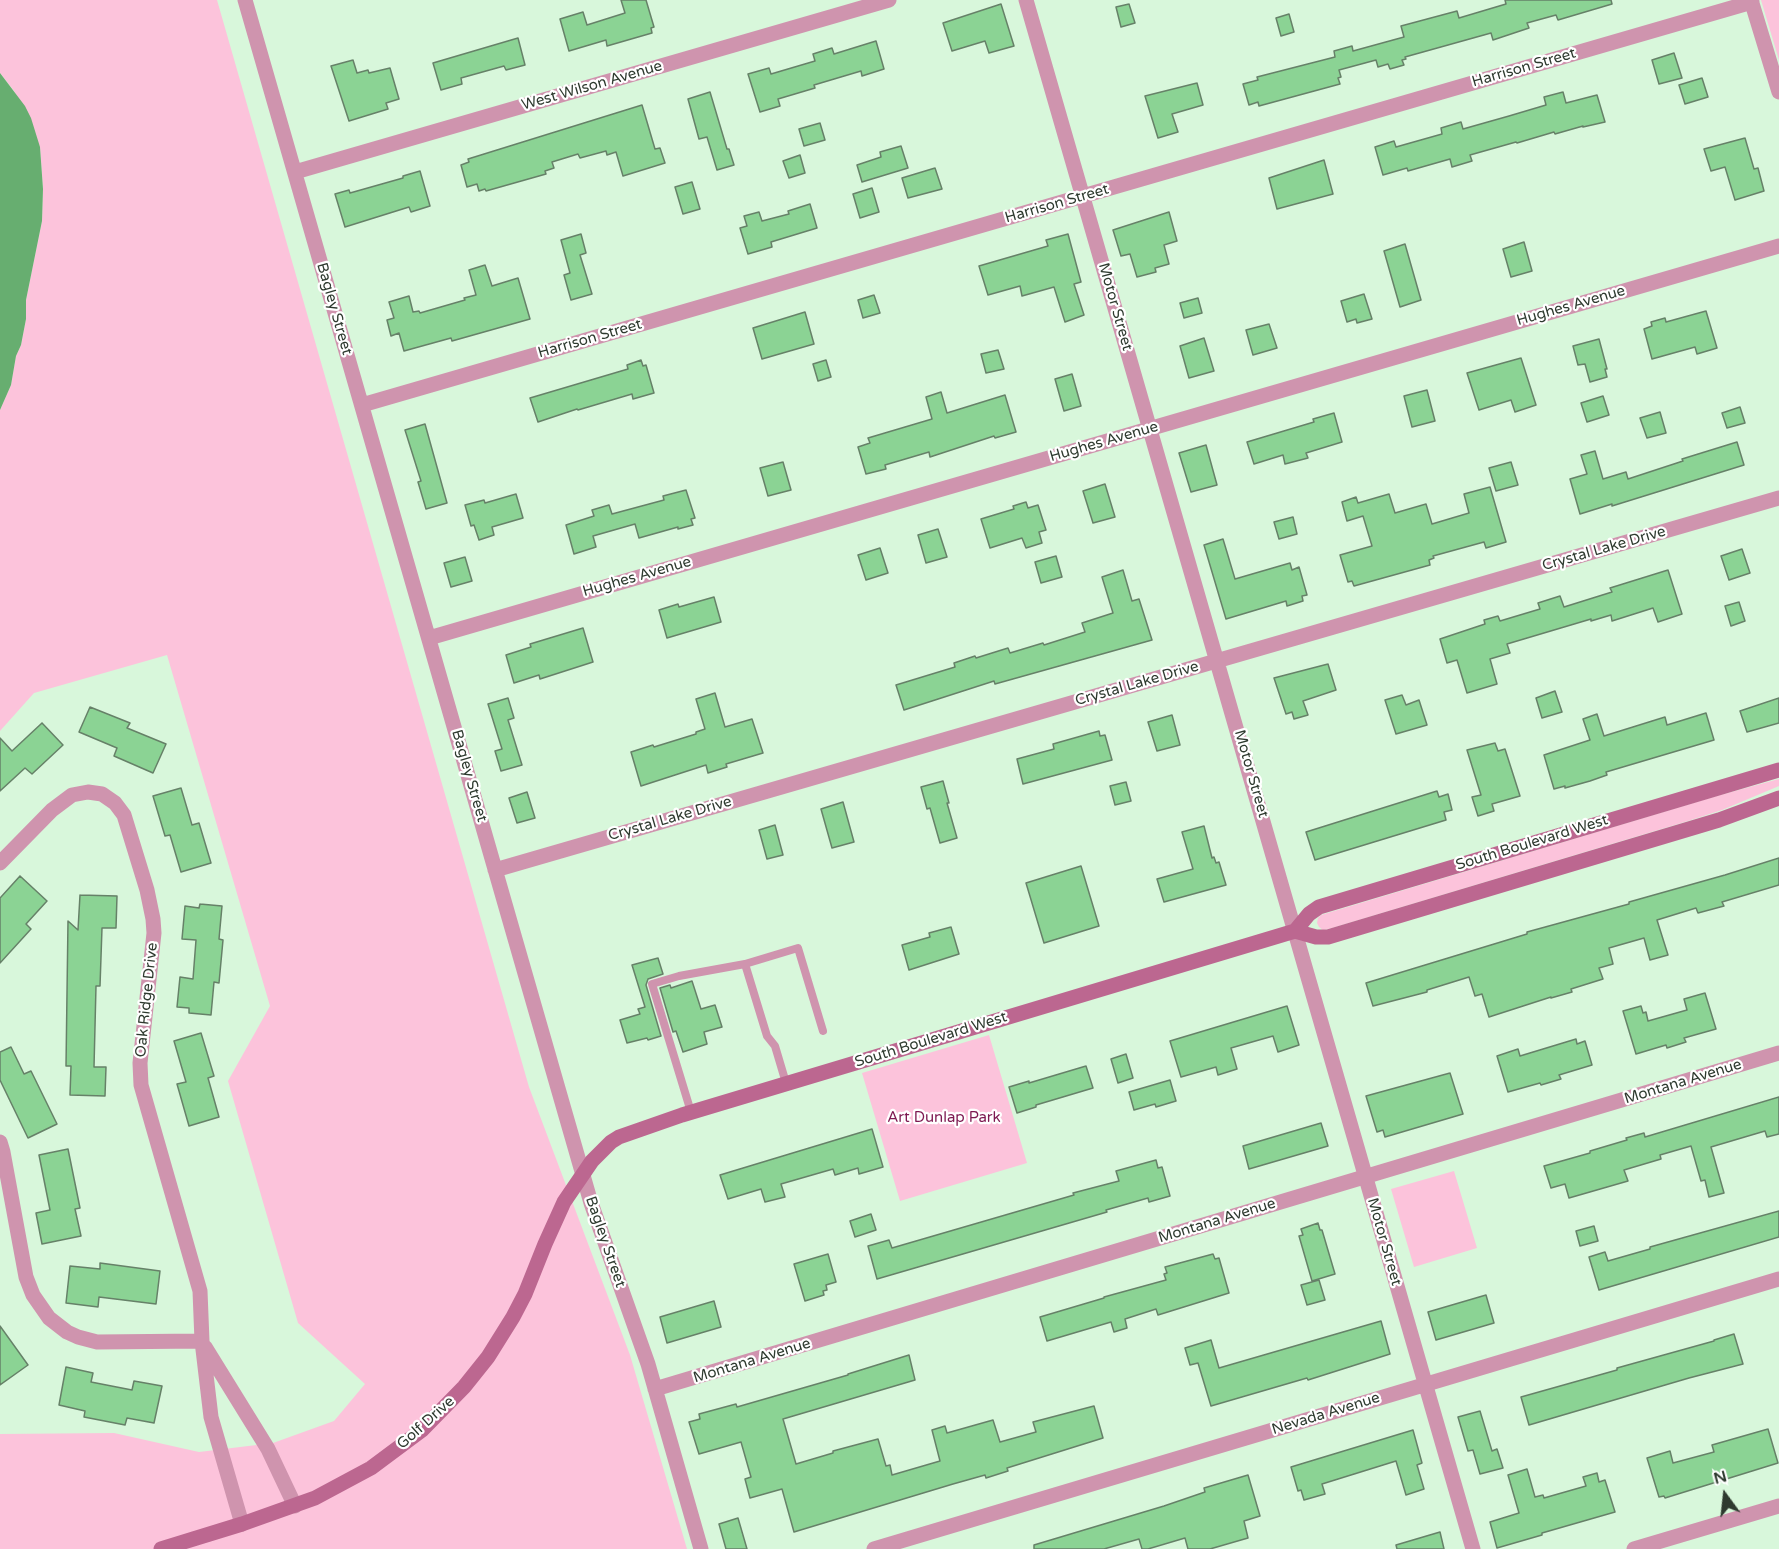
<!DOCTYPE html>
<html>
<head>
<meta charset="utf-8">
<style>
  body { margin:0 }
  #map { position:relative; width:1779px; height:1549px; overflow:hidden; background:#d8f7db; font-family:"Varela Round",sans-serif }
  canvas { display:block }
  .north { position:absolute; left:1695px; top:1465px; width:60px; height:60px; -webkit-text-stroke:4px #fff; paint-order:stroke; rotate:345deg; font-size:16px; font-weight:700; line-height:24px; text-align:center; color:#2e3a2f }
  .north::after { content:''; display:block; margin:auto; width:21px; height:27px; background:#2e3a2f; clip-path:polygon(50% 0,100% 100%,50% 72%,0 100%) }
</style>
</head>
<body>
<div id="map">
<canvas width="1779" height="1549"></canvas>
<div class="north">N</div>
</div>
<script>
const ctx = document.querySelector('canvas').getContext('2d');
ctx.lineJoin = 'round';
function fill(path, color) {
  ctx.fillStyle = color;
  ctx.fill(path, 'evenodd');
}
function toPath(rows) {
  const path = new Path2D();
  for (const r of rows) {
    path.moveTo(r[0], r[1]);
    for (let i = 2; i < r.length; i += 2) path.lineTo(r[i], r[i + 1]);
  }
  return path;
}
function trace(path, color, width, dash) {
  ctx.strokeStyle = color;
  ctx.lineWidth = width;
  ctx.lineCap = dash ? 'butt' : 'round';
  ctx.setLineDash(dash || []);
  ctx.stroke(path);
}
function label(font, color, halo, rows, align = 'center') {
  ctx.font = font + ' "Varela Round",sans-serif';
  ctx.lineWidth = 4.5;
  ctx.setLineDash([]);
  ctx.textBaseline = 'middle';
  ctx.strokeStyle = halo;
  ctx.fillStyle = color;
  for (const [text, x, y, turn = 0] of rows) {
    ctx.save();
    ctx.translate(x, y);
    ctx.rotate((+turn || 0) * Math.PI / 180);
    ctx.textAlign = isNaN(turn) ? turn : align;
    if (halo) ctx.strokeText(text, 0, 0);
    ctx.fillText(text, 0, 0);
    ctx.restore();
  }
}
const green = toPath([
  [0,0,217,0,529,1087,630,1355,687,1549,0,1549,0,1434,114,1433,199,1452,273,1443,334,1421,365,1384,298,1323,228,1081,270,1006,167,655,34,693,0,731,0,410,11,385,16,356,21,345,26,319,26,300,42,221,43,189,40,147,14,91,0,73],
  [1761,0,1779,0,1779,60],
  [1779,779,1779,786,1722,810,1688,821,1332,928,1323,930,1319,927,1317,923,1318,918,1321,915,1713,797],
  [989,1035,1027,1163,900,1201,862,1073],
  [1454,1171,1477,1248,1414,1267,1391,1189]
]);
const water = toPath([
  [0,73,25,106,31,118,40,147,43,189,42,221,26,300,26,319,21,345,16,356,11,385,0,410]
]);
const building = toPath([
  [621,0,646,0,654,27,651,28,652,33,607,46,606,40,569,51,560,19,583,12,587,25,625,13,621,0],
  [1505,0,1611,0,1612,4,1558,20,1556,15,1527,23,1529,28,1493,40,1491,33,1405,57,1406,59,1402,60,1404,65,1390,69,1388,64,1378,67,1376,60,1339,70,1341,77,1338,78,1340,84,1259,106,1258,102,1249,105,1243,84,1258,80,1257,77,1335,57,1334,51,1352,46,1353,51,1404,37,1401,26,1457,11,1459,18,1506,4,1505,0],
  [1001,4,1014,46,989,53,985,41,952,51,943,23,1001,4],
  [1129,4,1135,23,1121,27,1116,7,1129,4],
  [1289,14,1294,32,1281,36,1276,18,1289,14],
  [518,38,525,65,506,70,504,66,461,78,462,84,441,90,433,63,518,38],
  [876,41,884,69,862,76,861,71,814,85,815,88,778,99,780,106,760,112,748,74,769,68,771,74,815,61,813,54,832,48,834,54,876,41],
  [1674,53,1682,78,1659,84,1652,60,1674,53],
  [353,60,357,73,368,70,369,73,390,68,399,99,386,103,388,109,349,121,331,66,353,60],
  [1702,78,1708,97,1685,104,1679,85,1702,78],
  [1197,83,1203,105,1172,114,1178,132,1158,138,1145,96,1197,83],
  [710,92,727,149,729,149,734,165,717,170,707,137,699,139,688,99,710,92],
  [1563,92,1566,103,1597,95,1605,122,1583,127,1583,126,1555,134,1554,132,1517,143,1516,142,1470,155,1472,161,1452,167,1450,159,1408,171,1407,168,1383,175,1375,147,1394,141,1396,147,1442,134,1441,128,1461,122,1463,129,1509,116,1546,105,1544,97,1563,92],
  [642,105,655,149,660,148,665,163,623,176,616,152,607,155,606,151,580,158,578,154,552,162,554,168,545,171,546,174,486,191,485,189,479,191,477,184,467,187,461,165,469,162,468,159,642,105],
  [820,123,825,140,804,146,799,129,820,123],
  [1745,138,1754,169,1758,168,1764,191,1735,200,1725,167,1711,171,1704,149,1745,138],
  [901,146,908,168,862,182,857,165,881,157,880,152,901,146],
  [800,155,805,173,789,178,783,161,800,155],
  [1324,160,1333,194,1277,209,1269,178,1324,160],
  [935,168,942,189,908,198,902,178,935,168],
  [420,171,430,206,411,212,409,207,345,227,335,194,349,190,350,193,403,178,403,176,420,171],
  [692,182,700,209,683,214,675,187,692,182],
  [872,188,879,212,860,218,853,194,872,188],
  [810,204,817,228,771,242,772,247,748,254,740,228,747,226,744,216,759,212,762,221,789,214,788,211,810,204],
  [1169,212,1177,241,1164,245,1169,264,1155,268,1156,272,1137,277,1130,254,1121,256,1113,230,1169,212],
  [581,234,586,253,580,255,592,294,571,300,564,275,570,273,561,240,581,234],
  [1068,234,1081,282,1074,284,1084,315,1065,322,1054,287,1022,296,1020,286,988,295,979,266,1048,246,1046,240,1068,234],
  [1524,242,1532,271,1511,277,1503,249,1524,242],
  [1405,244,1421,300,1400,307,1384,251,1405,244],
  [485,265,492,286,518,278,530,319,452,341,451,338,404,351,399,333,391,336,387,320,394,318,389,302,409,296,413,312,419,311,420,313,465,300,464,298,476,295,469,270,485,265],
  [1364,294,1372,319,1357,323,1356,319,1347,322,1341,301,1364,294],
  [874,295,880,313,863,318,858,300,874,295],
  [1198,298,1202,313,1184,318,1180,303,1198,298],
  [1706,311,1717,348,1697,354,1695,347,1652,359,1644,329,1652,326,1651,322,1665,318,1666,322,1706,311],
  [805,312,814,344,762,359,753,328,805,312],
  [1269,324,1277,348,1253,355,1246,330,1269,324],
  [1204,338,1214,371,1189,378,1180,346,1204,338],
  [1599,339,1607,369,1605,369,1607,377,1590,382,1585,364,1578,365,1573,346,1599,339],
  [998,350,1004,369,986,373,981,354,998,350],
  [1521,358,1536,405,1515,412,1511,400,1479,410,1467,373,1521,358],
  [641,360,643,366,646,365,654,393,633,399,632,394,578,410,577,409,538,422,530,398,628,369,627,365,641,360],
  [826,360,831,377,818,381,813,364,826,360],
  [1072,374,1081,406,1064,411,1055,379,1072,374],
  [1427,390,1435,421,1412,427,1404,396,1427,390],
  [941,392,947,413,1005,395,1016,432,995,438,994,436,930,457,929,452,885,465,886,469,866,474,858,447,870,443,868,438,932,419,926,397,941,392],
  [1603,396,1609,415,1587,422,1581,403,1603,396],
  [1740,407,1745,423,1727,428,1722,413,1740,407],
  [1660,412,1666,433,1647,438,1640,418,1660,412],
  [1334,413,1342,442,1306,453,1308,458,1285,464,1283,455,1254,464,1247,442,1314,422,1313,419,1334,413],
  [425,424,447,503,426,509,418,482,421,481,405,430,425,424],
  [1737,442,1744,465,1612,506,1612,504,1580,514,1570,479,1587,474,1581,455,1595,451,1603,479,1626,472,1628,479,1683,461,1682,459,1737,442],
  [1206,445,1217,485,1191,492,1179,453,1206,445],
  [783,462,791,490,768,496,760,468,783,462],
  [1511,462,1518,485,1496,491,1489,468,1511,462],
  [1105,484,1115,517,1093,523,1083,491,1105,484],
  [1490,487,1506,542,1486,548,1484,542,1433,556,1434,558,1429,560,1430,565,1354,586,1352,581,1348,582,1340,555,1372,546,1363,516,1347,521,1342,502,1356,497,1358,503,1389,494,1395,513,1426,504,1432,524,1469,513,1464,494,1490,487],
  [686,490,695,518,691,519,693,525,678,529,678,527,639,538,635,524,593,536,596,547,574,554,566,525,594,516,592,510,609,505,612,514,664,500,663,496,686,490],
  [516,494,523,518,492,527,494,535,479,540,474,525,471,526,465,505,484,500,485,503,516,494],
  [1026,502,1028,508,1038,505,1046,530,1039,532,1042,543,1026,548,1022,538,990,548,981,519,1014,509,1013,506,1026,502],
  [1293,517,1297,534,1279,539,1274,522,1293,517],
  [938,529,947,557,926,563,918,535,938,529],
  [1223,539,1235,579,1290,563,1292,570,1299,567,1307,595,1302,596,1303,601,1287,606,1286,601,1226,619,1204,545,1223,539],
  [880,548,888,573,866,580,858,555,880,548],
  [1742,549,1750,573,1729,580,1721,556,1742,549],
  [1056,556,1062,577,1041,583,1035,562,1056,556],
  [465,557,472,581,451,587,444,563,465,557],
  [1123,570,1132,601,1139,599,1152,640,995,684,994,681,904,710,896,685,955,667,954,663,975,656,976,658,1008,648,1010,653,1043,643,1044,645,1085,632,1082,623,1113,613,1102,577,1123,570],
  [1668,570,1682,614,1658,622,1653,608,1612,621,1611,615,1591,621,1591,619,1507,644,1510,653,1490,659,1497,684,1467,693,1457,660,1447,663,1440,639,1485,624,1484,620,1498,616,1500,621,1540,609,1538,603,1560,596,1564,607,1612,592,1610,588,1668,570],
  [714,597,721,622,667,638,659,610,678,604,679,607,714,597],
  [1739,602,1745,621,1731,626,1725,606,1739,602],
  [583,628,593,662,540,679,539,675,514,683,506,655,531,647,530,644,583,628],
  [1328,664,1336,690,1303,701,1308,715,1294,719,1292,712,1286,714,1274,678,1328,664],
  [1555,691,1562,712,1542,718,1536,698,1555,691],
  [715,693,725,727,752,719,763,753,726,764,727,767,708,773,706,765,641,786,631,752,653,745,654,747,696,734,696,732,705,729,696,699,715,693],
  [1402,695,1406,705,1419,700,1427,725,1396,734,1385,700,1402,695],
  [508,698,514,718,508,720,522,765,501,771,495,751,502,749,488,704,508,698],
  [1779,698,1779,723,1747,732,1740,711,1779,698],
  [90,707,130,723,127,728,166,744,153,773,114,756,117,748,79,732,90,707],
  [1706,713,1714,740,1606,772,1607,775,1590,781,1565,788,1565,786,1554,789,1544,755,1590,740,1583,719,1597,714,1604,736,1665,717,1667,725,1706,713],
  [1172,715,1180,745,1157,751,1148,722,1172,715],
  [42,723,63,745,32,774,25,768,0,791,0,738,12,751,42,723],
  [1099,731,1100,736,1105,735,1112,760,1023,784,1017,759,1054,749,1053,744,1099,731],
  [1495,743,1498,751,1505,749,1520,796,1492,804,1494,811,1478,816,1472,797,1481,795,1467,750,1495,743],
  [943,781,949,803,947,803,957,838,940,843,930,808,927,809,921,787,943,781],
  [1126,782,1131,801,1115,805,1110,786,1126,782],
  [181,788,192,825,199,823,211,863,181,872,170,835,165,836,153,796,181,788],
  [1437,791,1439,797,1448,794,1452,810,1444,812,1446,820,1315,860,1306,832,1437,791],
  [527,792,535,818,517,823,509,798,527,792],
  [843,802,854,842,832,848,821,809,843,802],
  [775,825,783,855,767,859,759,830,775,825],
  [1204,826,1212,858,1214,857,1216,863,1219,862,1226,885,1164,902,1157,879,1193,869,1182,832,1204,826],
  [1779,858,1779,885,1722,902,1724,906,1698,913,1696,908,1657,920,1668,955,1650,960,1644,938,1609,948,1613,964,1599,968,1603,979,1571,989,1572,992,1551,998,1551,997,1489,1017,1482,994,1475,996,1469,977,1427,990,1427,992,1373,1006,1366,983,1527,934,1527,932,1629,904,1629,902,1725,875,1779,858],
  [1081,866,1099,926,1044,943,1026,883,1081,866],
  [20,876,47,901,26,924,31,929,0,963,0,898,20,876],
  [80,895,117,896,116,928,102,928,100,986,96,986,94,1067,106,1067,105,1096,70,1095,71,1066,66,1066,68,921,78,930,80,895],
  [200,904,222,906,219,939,223,940,219,983,214,982,211,1015,189,1013,189,1008,177,1007,180,977,193,979,196,940,182,939,185,906,199,908,200,904],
  [951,927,959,954,909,970,902,945,930,937,929,933,951,927],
  [658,958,663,974,648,979,646,985,661,1036,648,1040,647,1038,627,1043,620,1020,640,1014,638,1009,645,1007,632,965,658,958],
  [692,981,701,1009,715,1005,722,1027,704,1032,707,1044,683,1052,676,1031,673,1032,660,988,670,985,671,988,692,981],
  [1705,993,1716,1029,1684,1038,1686,1042,1667,1048,1666,1045,1636,1054,1623,1011,1641,1006,1643,1013,1646,1012,1648,1021,1687,1010,1684,999,1705,993],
  [1287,1006,1299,1045,1278,1052,1273,1036,1231,1048,1237,1069,1218,1075,1216,1067,1181,1077,1170,1041,1287,1006],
  [201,1033,214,1076,208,1078,219,1117,189,1126,177,1084,186,1082,174,1041,201,1033],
  [1576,1039,1577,1044,1585,1041,1592,1065,1559,1075,1561,1079,1541,1085,1540,1083,1508,1092,1497,1056,1518,1049,1520,1056,1576,1039],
  [11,1047,24,1074,31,1071,57,1124,28,1138,0,1080,0,1052,11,1047],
  [1126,1054,1133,1078,1118,1083,1111,1059,1126,1054],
  [1086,1066,1093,1088,1036,1105,1036,1107,1017,1113,1009,1087,1029,1081,1029,1083,1086,1066],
  [1450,1073,1463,1114,1385,1137,1383,1130,1377,1132,1366,1096,1450,1073],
  [1170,1080,1176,1101,1156,1107,1155,1104,1134,1110,1129,1092,1170,1080],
  [1779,1097,1779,1134,1767,1137,1765,1131,1711,1147,1724,1193,1709,1197,1705,1180,1701,1181,1691,1146,1660,1155,1661,1159,1624,1170,1628,1181,1569,1198,1565,1184,1551,1188,1544,1166,1590,1153,1590,1151,1627,1140,1626,1138,1644,1133,1645,1137,1779,1097],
  [1321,1123,1328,1146,1249,1169,1243,1146,1321,1123],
  [872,1129,883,1167,859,1174,858,1168,835,1175,833,1169,781,1184,785,1197,765,1202,761,1189,728,1199,720,1175,872,1129],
  [68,1149,80,1208,75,1209,81,1236,42,1244,36,1213,50,1210,39,1155,68,1149],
  [1156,1160,1158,1168,1162,1167,1170,1196,1149,1202,1148,1198,1106,1210,1107,1212,877,1279,868,1246,889,1240,892,1248,1074,1195,1073,1193,1119,1181,1116,1171,1156,1160],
  [1779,1211,1779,1237,1599,1290,1589,1257,1605,1252,1608,1261,1650,1249,1650,1247,1779,1211],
  [871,1214,876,1230,855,1237,850,1221,871,1214],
  [1318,1223,1320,1230,1322,1230,1335,1274,1312,1281,1299,1236,1303,1235,1301,1229,1318,1223],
  [1594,1226,1598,1241,1580,1246,1576,1231,1594,1226],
  [828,1254,836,1282,826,1285,827,1290,823,1291,824,1295,805,1301,794,1264,828,1254],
  [1213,1254,1215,1259,1219,1258,1229,1293,1158,1315,1156,1309,1125,1319,1127,1328,1114,1332,1111,1322,1047,1341,1040,1317,1104,1298,1104,1297,1166,1280,1164,1274,1167,1273,1165,1267,1213,1254],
  [100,1263,160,1271,156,1304,99,1297,98,1307,66,1303,70,1266,100,1269,100,1263],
  [1319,1280,1325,1300,1307,1305,1301,1285,1319,1280],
  [1486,1295,1494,1323,1436,1340,1428,1312,1486,1295],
  [714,1301,721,1327,667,1343,660,1317,714,1301],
  [1381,1321,1390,1354,1308,1380,1307,1378,1211,1406,1198,1363,1190,1365,1185,1348,1211,1340,1219,1368,1381,1321],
  [0,1326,28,1365,0,1385,0,1326],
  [1734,1334,1743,1364,1689,1378,1529,1425,1521,1397,1617,1370,1617,1368,1714,1341,1714,1340,1734,1334],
  [909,1355,915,1380,783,1419,796,1464,833,1453,833,1451,878,1439,886,1466,890,1465,892,1475,940,1461,932,1430,945,1426,947,1433,993,1420,1000,1442,1036,1432,1033,1422,1094,1406,1103,1438,1007,1468,1008,1471,986,1478,985,1475,953,1484,794,1532,782,1489,750,1498,745,1479,751,1477,741,1442,699,1454,689,1422,700,1419,699,1414,736,1404,737,1407,848,1375,848,1374,909,1355],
  [66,1367,93,1373,91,1382,132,1390,134,1381,162,1386,154,1423,127,1418,125,1425,84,1417,85,1411,59,1405,66,1367],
  [1480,1411,1492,1451,1497,1449,1503,1468,1480,1474,1473,1450,1468,1451,1458,1417,1480,1411],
  [1768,1429,1778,1463,1665,1498,1664,1496,1659,1497,1647,1458,1670,1451,1673,1463,1714,1452,1712,1445,1768,1429],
  [1413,1430,1422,1463,1417,1465,1424,1489,1406,1495,1396,1461,1322,1484,1325,1494,1304,1500,1301,1490,1298,1491,1291,1467,1413,1430],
  [1527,1469,1535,1497,1543,1495,1544,1498,1586,1486,1583,1477,1597,1473,1599,1482,1605,1480,1615,1512,1542,1533,1542,1535,1497,1548,1490,1522,1519,1513,1508,1475,1527,1469],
  [1248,1475,1260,1516,1244,1521,1248,1538,1210,1549,1188,1549,1185,1538,1148,1549,1142,1549,1139,1539,1104,1549,1034,1549,1034,1545,1164,1506,1205,1492,1204,1488,1248,1475],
  [738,1518,747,1549,726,1549,719,1524,738,1518],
  [1440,1532,1444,1549,1397,1549,1396,1545,1440,1532]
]);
const lane = toPath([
  [745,964,767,1036,775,1046,786,1083],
  [691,1112,652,984,679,976,745,964,798,948,823,1031]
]);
const street = toPath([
  [245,0,591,1203,648,1364,701,1549],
  [1026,0,1473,1549],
  [1751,0,1779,92],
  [295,172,889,0],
  [362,405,1752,2],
  [429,638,1779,246],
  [0,863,52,810,72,795,88,792,102,794,115,803,124,815,147,890,153,919,154,933,140,1063,141,1085,200,1291,202,1341,211,1417,242,1524],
  [495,870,1779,498],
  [0,1142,3,1152,26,1277,33,1295,49,1318,67,1332,78,1337,97,1342,202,1341],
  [205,1347,268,1449,295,1506],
  [655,1389,1779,1053],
  [874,1549,1779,1279],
  [1634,1549,1779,1506]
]);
const secondary = toPath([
  [1295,931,1316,937,1328,937,1719,820,1779,798],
  [161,1549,242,1524,315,1498,371,1468,422,1430,464,1387,488,1357,513,1317,525,1294,545,1244,564,1202,592,1161,611,1142,619,1137,682,1115,1295,931,1309,914,1319,907,1779,770]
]);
const streetNames = [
  ["Harrison Street",1524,68,-16],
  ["West Wilson Avenue",592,86,-16],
  ["Harrison Street",1057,204,-16],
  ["Hughes Avenue",1571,306,-16],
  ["Motor Street",1115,307,74],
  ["Bagley Street",334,309,74],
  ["Harrison Street",590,339,-16],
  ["Hughes Avenue",1104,442,-16],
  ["Crystal Lake Drive",1604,549,-16],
  ["Hughes Avenue",637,577,-16],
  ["Crystal Lake Drive",1137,684,-16],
  ["Motor Street",1251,774,74],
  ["Bagley Street",469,776,74],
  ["Crystal Lake Drive",670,819,-16],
  ["South Boulevard West",1532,843,-17],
  ["Oak Ridge Drive",147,1000,-84],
  ["South Boulevard West",931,1040,-17],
  ["Montana Avenue",1683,1082,-17],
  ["Montana Avenue",1217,1221,-17],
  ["Bagley Street",605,1242,71],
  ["Motor Street",1384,1242,74],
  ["Montana Avenue",752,1361,-17],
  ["Nevada Avenue",1326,1414,-17],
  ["Golf Drive",426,1423,-42]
];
const parkNames = [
  ["Art Dunlap Park",944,1118]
];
fill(green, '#fcc3db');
fill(water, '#67ae70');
fill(building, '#8bd394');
trace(building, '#668168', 1.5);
trace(lane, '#cf94ae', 8);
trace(street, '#cf94ae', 15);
trace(secondary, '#bc6790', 15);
label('15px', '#2e3a2f', '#fff', streetNames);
label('15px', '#7d1851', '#fff', parkNames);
</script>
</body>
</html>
